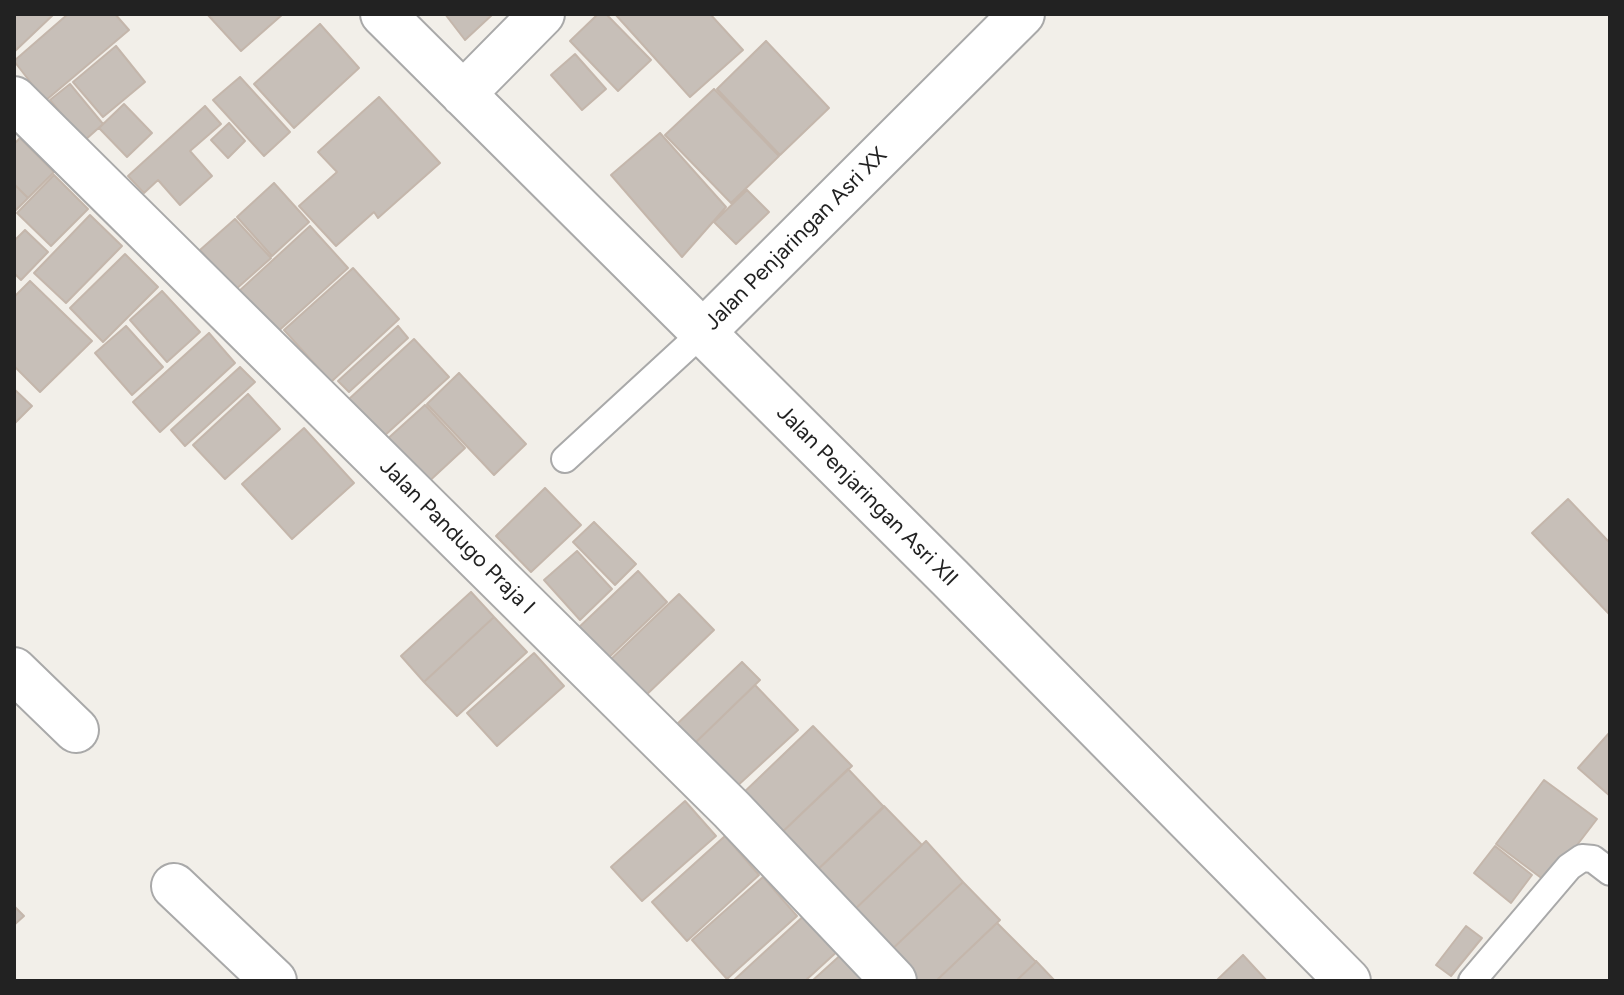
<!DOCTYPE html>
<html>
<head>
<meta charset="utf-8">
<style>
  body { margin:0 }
  #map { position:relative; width:1624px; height:995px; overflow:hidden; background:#f2efe9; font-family:Figtree,sans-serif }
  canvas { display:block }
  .frame { position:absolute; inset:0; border:16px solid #222; pointer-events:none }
</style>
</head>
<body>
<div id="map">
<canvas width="1624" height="995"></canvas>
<div class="frame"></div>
</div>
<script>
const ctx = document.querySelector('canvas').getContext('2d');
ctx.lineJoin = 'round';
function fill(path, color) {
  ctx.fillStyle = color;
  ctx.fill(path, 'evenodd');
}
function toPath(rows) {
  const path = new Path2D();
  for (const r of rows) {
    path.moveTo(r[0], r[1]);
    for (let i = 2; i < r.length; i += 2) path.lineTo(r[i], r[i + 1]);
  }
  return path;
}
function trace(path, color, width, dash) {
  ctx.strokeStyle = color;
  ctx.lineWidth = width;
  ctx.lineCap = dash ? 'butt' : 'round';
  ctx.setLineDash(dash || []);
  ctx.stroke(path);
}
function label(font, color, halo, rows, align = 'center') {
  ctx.font = font + ' Figtree,sans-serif';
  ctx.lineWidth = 7;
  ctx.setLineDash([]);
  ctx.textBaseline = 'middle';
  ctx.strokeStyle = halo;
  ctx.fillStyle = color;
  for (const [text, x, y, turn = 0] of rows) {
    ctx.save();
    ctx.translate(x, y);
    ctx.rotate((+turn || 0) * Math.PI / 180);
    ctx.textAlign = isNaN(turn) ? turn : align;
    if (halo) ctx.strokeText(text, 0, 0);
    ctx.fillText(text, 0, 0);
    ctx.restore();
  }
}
const building = toPath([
  [14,14,54,14,14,52,14,14],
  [68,14,115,14,129,30,45,101,14,61,68,14],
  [207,14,283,14,241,51,207,14],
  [445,14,493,14,465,40,445,14],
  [598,14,606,14,651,60,618,91,570,41,598,14],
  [615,14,710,14,743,50,690,97,615,14],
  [320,24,359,68,294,128,254,84,320,24],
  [766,41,829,108,780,155,717,89,766,41],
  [116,46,145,82,103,117,73,82,116,46],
  [575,54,606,89,582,110,551,75,575,54],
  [240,77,290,132,264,156,213,100,240,77],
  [70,84,103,124,84,141,50,100,70,84],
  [714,89,779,156,731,203,665,135,714,89],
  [379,97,440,163,378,218,374,212,336,246,299,206,337,172,318,152,379,97],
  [124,104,152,133,127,157,99,128,124,104],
  [205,106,221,124,190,151,212,176,180,205,158,180,144,193,128,176,205,106],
  [229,123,245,141,228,158,211,140,229,123],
  [660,133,726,207,682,257,611,175,660,133],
  [20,138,54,172,28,198,14,184,14,144,20,138],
  [54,175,88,209,51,246,17,213,54,175],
  [274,183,309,222,272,256,237,217,274,183],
  [14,184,28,198,14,212,14,184],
  [747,190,769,212,736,244,714,222,747,190],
  [90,215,122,246,66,303,34,273,90,215],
  [235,219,271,258,235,290,200,250,235,219],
  [310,226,348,268,274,335,237,293,310,226],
  [25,230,48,252,21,280,14,273,14,241,25,230],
  [125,254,158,287,103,342,70,308,125,254],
  [353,268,399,319,331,382,284,330,353,268],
  [30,281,92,341,40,392,14,366,14,297,30,281],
  [162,291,200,332,167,362,130,320,162,291],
  [126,326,163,367,132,395,95,353,126,326],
  [398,326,408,338,349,392,338,381,398,326],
  [209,333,235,363,160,432,133,402,209,333],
  [414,339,449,377,383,437,349,399,414,339],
  [240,367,255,382,185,446,171,430,240,367],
  [459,373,526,444,494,475,427,404,459,373],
  [14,389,32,406,14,424,14,389],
  [248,394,280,429,225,479,193,445,248,394],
  [425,405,465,448,424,486,384,442,425,405],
  [304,428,354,483,292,539,242,484,304,428],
  [545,488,581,525,531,572,496,536,545,488],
  [1568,499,1610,543,1610,615,1532,533,1568,499],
  [594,522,636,564,615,585,573,542,594,522],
  [577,551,612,589,580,620,544,580,577,551],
  [638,571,667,602,603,663,574,632,638,571],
  [471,592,494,617,424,682,401,656,471,592],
  [679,594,714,630,642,699,608,662,679,594],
  [494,617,527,652,457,716,424,682,494,617],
  [534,653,564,686,497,746,467,713,534,653],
  [742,662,760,680,693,745,675,726,742,662],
  [755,685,798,730,735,788,693,745,755,685],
  [813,726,852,766,776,838,738,798,813,726],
  [1610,732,1610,796,1578,768,1610,732],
  [848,769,884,807,812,875,776,838,848,769],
  [1544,780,1597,819,1548,883,1496,844,1544,780],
  [685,801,716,836,642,901,611,867,685,801],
  [884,806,922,845,850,914,812,875,884,806],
  [725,836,759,875,687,941,652,902,725,836],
  [926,841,963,882,887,954,850,914,926,841],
  [1495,846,1532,875,1511,903,1474,873,1495,846],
  [763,877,797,916,727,979,692,940,763,877],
  [963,882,1000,920,936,981,913,981,887,954,963,882],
  [14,906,24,916,14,925,14,906],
  [808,912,841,948,805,981,733,981,808,912],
  [997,923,1036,962,1016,981,936,981,997,923],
  [1466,926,1482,938,1451,976,1436,965,1466,926],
  [845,951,872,981,812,981,845,951],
  [1243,955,1267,981,1216,981,1243,955],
  [1036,961,1055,981,1016,981,1036,962,1036,961]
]);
const service = toPath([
  [565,459,703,332],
  [1472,981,1569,867,1582,858,1593,859,1610,872]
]);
const minor = toPath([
  [383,14,950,578,1348,981],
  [463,94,542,14],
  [14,99,732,810,894,981],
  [703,332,1022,14],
  [14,670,76,730],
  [174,886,274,981]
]);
const streetNames = [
  ["Jalan Penjaringan Asri XX",796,239,-45],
  ["Jalan Penjaringan Asri XII",867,496,45],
  ["Jalan Pandugo Praja I",457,537,45]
];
fill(building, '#c7bfb8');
trace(building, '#c4b6ab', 2);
trace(service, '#a9a9a9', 30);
trace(minor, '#a9a9a9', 48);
trace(service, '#fff', 26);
trace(minor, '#fff', 44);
label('22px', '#222', '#fff', streetNames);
</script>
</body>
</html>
